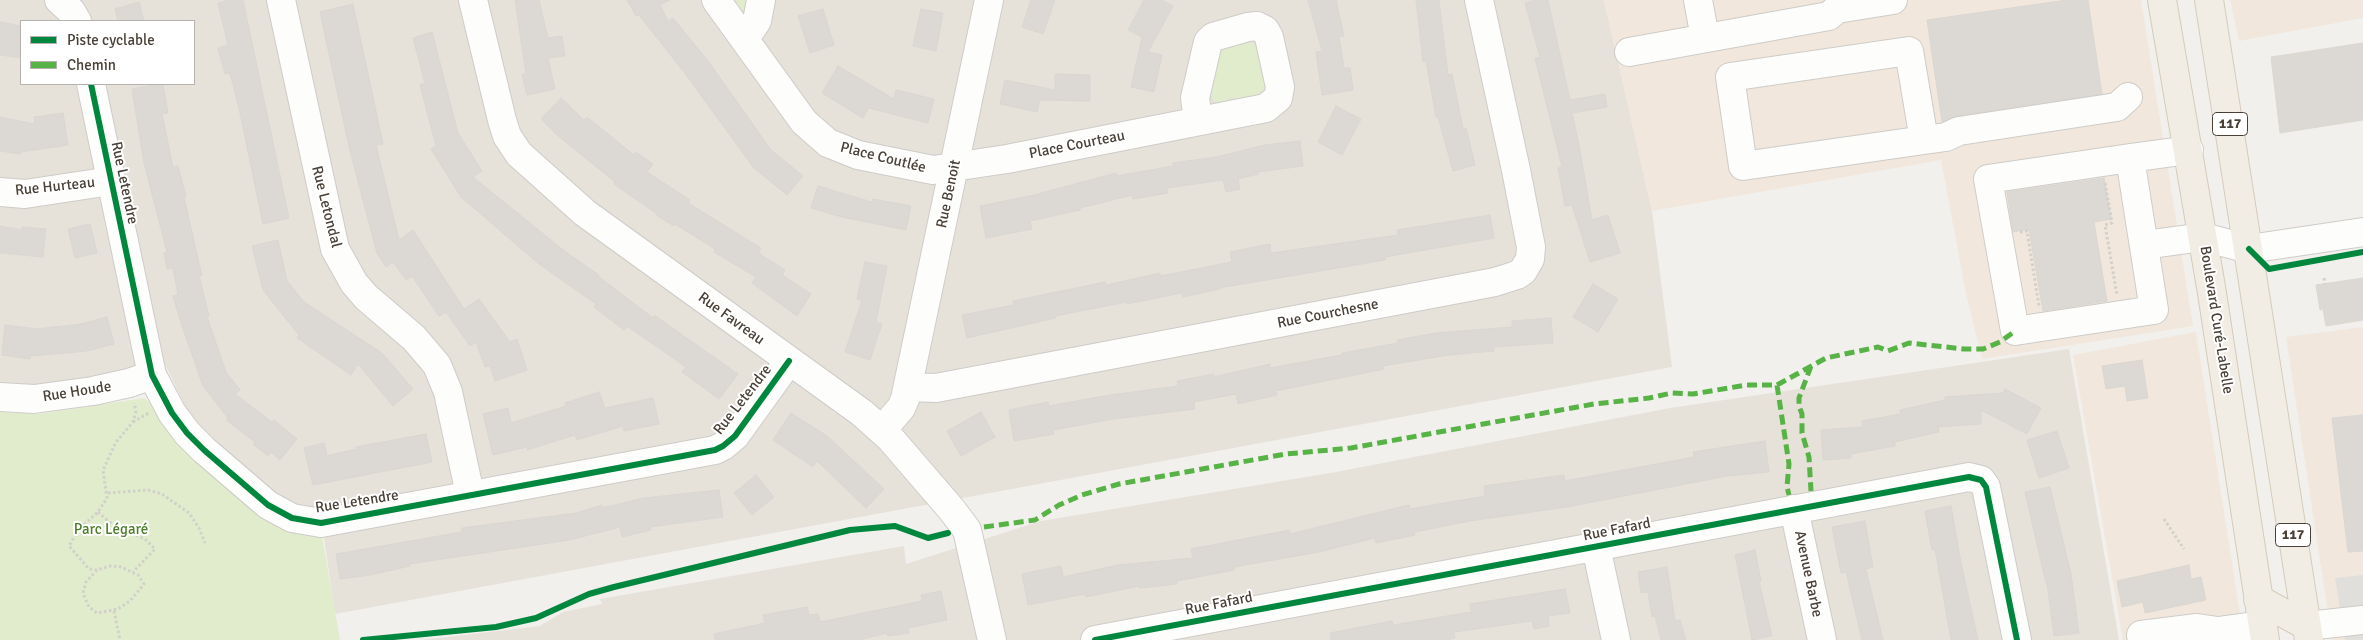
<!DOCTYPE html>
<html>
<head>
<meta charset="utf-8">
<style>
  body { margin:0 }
  #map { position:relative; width:2363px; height:640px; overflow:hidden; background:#f2f0ec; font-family:Signika,sans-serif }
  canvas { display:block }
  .legend { position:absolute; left:20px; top:20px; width:175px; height:65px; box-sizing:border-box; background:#fff; border:1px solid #b6b3af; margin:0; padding:6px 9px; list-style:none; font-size:15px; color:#494137 }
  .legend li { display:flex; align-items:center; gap:10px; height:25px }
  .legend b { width:25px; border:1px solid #b6b3af }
</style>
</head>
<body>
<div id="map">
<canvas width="2363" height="640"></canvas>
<ul class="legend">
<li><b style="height:6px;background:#00873e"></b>Piste cyclable</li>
<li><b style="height:6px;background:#57b346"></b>Chemin</li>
</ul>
</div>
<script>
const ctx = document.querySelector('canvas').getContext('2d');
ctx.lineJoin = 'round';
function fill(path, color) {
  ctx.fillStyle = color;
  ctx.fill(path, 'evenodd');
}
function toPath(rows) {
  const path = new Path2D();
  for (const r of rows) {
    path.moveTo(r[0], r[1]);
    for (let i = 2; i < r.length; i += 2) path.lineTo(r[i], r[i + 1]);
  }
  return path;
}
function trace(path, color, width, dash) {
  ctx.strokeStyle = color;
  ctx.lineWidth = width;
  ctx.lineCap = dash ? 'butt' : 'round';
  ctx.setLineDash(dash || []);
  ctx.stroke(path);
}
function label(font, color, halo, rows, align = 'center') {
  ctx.font = font + ' Signika,sans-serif';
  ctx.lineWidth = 4;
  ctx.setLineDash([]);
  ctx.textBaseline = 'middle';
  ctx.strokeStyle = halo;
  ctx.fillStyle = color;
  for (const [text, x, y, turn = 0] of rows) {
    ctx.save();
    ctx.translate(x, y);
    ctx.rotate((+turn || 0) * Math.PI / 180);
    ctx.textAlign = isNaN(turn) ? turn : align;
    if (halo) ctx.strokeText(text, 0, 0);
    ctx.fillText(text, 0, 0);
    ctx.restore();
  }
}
const residential = toPath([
  [0,0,1604,0,1652,211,1672,367,335,614,320,509,300,507,278,496,204,433,188,412,161,356,112,375,34,387,0,383],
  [21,21,194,21,194,84,21,84],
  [2069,349,2119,640,421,640,540,626,563,612,602,604,600,599,904,546,906,564,1041,521,1336,472,1670,408]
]);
const commercial = toPath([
  [1604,0,2141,0,2193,326,1982,359,1967,299,1941,160,1652,211],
  [2230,0,2363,0,2363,18,2239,41],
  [2363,327,2363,640,2332,640,2286,337],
  [2196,332,2244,640,2123,640,2073,355]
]);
const green = toPath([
  [730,0,749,0,747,8,742,11],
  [1242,42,1252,43,1259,50,1266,87,1257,97,1235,103,1233,97,1229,97,1229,104,1219,103,1214,101,1209,92,1217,53,1226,47],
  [144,398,322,536,340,640,0,640,0,412,39,414]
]);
const parking = toPath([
  [2363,575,2363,640,2345,640,2335,578]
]);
const building = toPath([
  [229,0,243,0,289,218,263,224,239,108,230,73,225,74,218,48,228,45,218,3,229,0],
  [515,0,539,0,548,38,562,36,565,56,548,58,555,89,527,95,522,75,526,74,515,0],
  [627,0,670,0,660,5,668,21,673,18,708,61,771,150,803,176,787,195,753,167,687,76,639,15,636,16,627,0],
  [1031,0,1055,0,1043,34,1022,27,1031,0],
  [1144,0,1162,0,1173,6,1148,52,1162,55,1154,92,1131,87,1142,37,1128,30,1144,0],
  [1308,0,1336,0,1344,36,1339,37,1344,68,1350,68,1353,90,1322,95,1316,52,1322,51,1308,0],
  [1416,0,1439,0,1448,75,1452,74,1463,129,1466,128,1475,165,1453,171,1438,117,1436,117,1426,61,1423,62,1416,0],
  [1535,0,1548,0,1570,100,1605,94,1607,107,1572,113,1579,145,1592,220,1608,215,1620,253,1590,262,1572,205,1565,206,1558,168,1562,167,1535,58,1540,57,1525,3,1535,0],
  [2067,0,2088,0,2102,94,1957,116,1942,122,1927,20,2067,0],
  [139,2,144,21,118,21,115,9,139,2],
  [353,4,383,144,376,145,399,240,413,230,464,309,479,299,510,342,517,339,527,370,495,381,490,366,485,367,476,342,470,346,446,312,439,316,412,276,406,280,393,262,386,267,377,253,350,151,320,12,353,4],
  [823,9,834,45,810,53,798,16,823,9],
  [921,9,943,13,936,51,913,46,921,9],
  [0,22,21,26,21,58,0,55,0,22],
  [432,32,458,133,482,171,473,177,567,253,599,275,598,276,653,318,654,315,738,374,719,399,682,372,686,367,627,326,624,330,594,307,596,304,539,264,461,197,431,149,436,146,420,85,425,83,413,38,432,32],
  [2363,43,2363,120,2280,133,2271,57,2363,43],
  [838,66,894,99,896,90,934,99,928,123,869,108,863,118,822,93,838,66],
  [1055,74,1090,75,1090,101,1040,100,1037,112,1000,104,1005,80,1055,90,1055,74],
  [160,84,163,84,168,113,162,114,173,167,178,166,186,196,184,197,202,276,199,276,209,316,207,317,226,372,240,390,235,394,272,422,274,420,297,439,280,460,271,452,268,456,253,444,255,442,226,420,228,418,203,386,181,323,173,296,178,295,173,268,167,269,164,253,167,252,144,163,132,89,160,84],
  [561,98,584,120,587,117,634,155,636,152,653,164,647,172,690,200,688,203,761,248,758,253,785,270,782,275,811,294,797,316,752,283,756,277,714,252,715,249,675,224,674,226,656,215,657,214,614,184,615,182,556,134,541,119,561,98],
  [1336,106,1361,119,1342,155,1318,142,1336,106],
  [63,113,68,145,21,152,20,154,0,151,0,117,35,124,34,117,63,113],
  [1300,141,1303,166,1258,172,1258,174,1238,179,1240,189,1226,192,1223,180,1167,188,1168,193,1133,199,1132,195,1080,208,1080,210,1030,221,1032,229,986,238,980,206,1034,195,1116,173,1117,176,1173,166,1173,163,1217,157,1265,145,1300,141],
  [2104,178,2111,219,2094,222,2107,301,2043,311,2029,229,2013,232,2007,192,2104,178],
  [818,186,872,202,873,199,911,206,906,230,842,217,811,208,818,186],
  [1490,215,1494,238,1385,257,1385,260,1219,288,1220,289,1183,297,1182,293,1127,304,1127,302,1055,316,1056,318,967,338,962,315,1014,305,1013,301,1105,282,1106,285,1160,273,1160,276,1232,262,1230,252,1270,244,1271,253,1398,235,1397,230,1490,215],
  [90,224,97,253,75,258,68,229,90,224],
  [0,226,22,230,22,227,46,229,43,257,0,253,0,226],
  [278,240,287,281,304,302,382,353,413,389,393,406,358,364,351,375,297,338,299,335,263,290,252,246,278,240],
  [865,262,887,266,876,322,882,324,870,360,845,352,862,300,857,299,865,262],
  [2363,278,2363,320,2326,326,2323,309,2320,310,2316,285,2363,278],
  [1593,284,1618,299,1598,332,1573,317,1593,284],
  [107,317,114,344,87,351,31,356,30,359,2,355,5,325,37,329,81,324,107,317],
  [1551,318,1553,343,1494,347,1494,351,1449,355,1383,366,1384,369,1276,391,1277,395,1238,404,1236,394,1194,402,1195,409,1113,419,1053,430,1054,434,1014,441,1009,410,1048,402,1049,406,1110,395,1178,386,1177,381,1214,374,1214,377,1270,364,1270,368,1342,355,1342,353,1398,343,1397,340,1436,333,1512,327,1512,321,1551,318],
  [2142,360,2148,398,2127,401,2125,386,2106,389,2102,366,2142,360],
  [2005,389,2041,408,2027,434,1981,410,1981,424,1938,427,1939,432,1895,442,1895,446,1851,454,1851,458,1823,460,1821,430,1863,427,1862,421,1901,414,1900,410,1945,400,1945,397,2003,393,2005,389],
  [599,392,605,408,653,398,659,424,624,431,623,426,577,440,575,435,527,450,527,447,493,455,483,414,508,408,511,423,566,406,565,403,599,392],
  [981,412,995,437,961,456,947,431,981,412],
  [791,413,827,436,884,489,866,508,817,461,813,467,773,440,791,413],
  [2363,415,2363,551,2348,552,2332,418,2363,415],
  [2057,431,2069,468,2039,478,2027,440,2057,431],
  [426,434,432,462,313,485,304,448,324,443,327,456,357,449,356,447,426,434],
  [1765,441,1769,472,1727,476,1567,507,1470,521,1414,532,1415,535,1376,543,1375,538,1319,552,1234,567,1234,570,1177,581,1177,584,1139,588,1139,586,1086,597,1085,594,1028,605,1022,574,1061,566,1063,577,1118,565,1193,558,1191,549,1290,530,1290,534,1409,505,1410,509,1485,496,1484,486,1564,475,1565,481,1694,457,1693,452,1765,441],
  [756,475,774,497,752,515,734,493,756,475],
  [2050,487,2071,574,2079,633,2054,636,2047,583,2046,583,2025,492,2050,487],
  [719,490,723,517,650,527,651,530,622,537,620,527,569,540,409,564,410,566,370,575,340,579,336,554,462,532,462,528,576,513,602,505,602,508,644,498,719,490],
  [1951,506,1961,563,1978,640,1951,640,1935,549,1932,550,1925,511,1951,506],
  [1865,521,1873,567,1866,569,1883,640,1862,640,1846,572,1841,573,1832,527,1865,521],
  [1755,550,1761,581,1759,582,1772,636,1752,640,1735,555,1755,550],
  [2189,565,2191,579,2201,577,2206,600,2145,613,2143,602,2122,607,2117,581,2189,565],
  [1667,567,1675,621,1680,620,1686,640,1661,640,1655,616,1652,617,1648,592,1641,593,1638,572,1667,567],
  [1565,589,1570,613,1548,616,1549,626,1534,629,1532,621,1454,632,1455,638,1445,640,1331,640,1330,633,1392,621,1393,625,1471,612,1470,604,1565,589],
  [941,591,947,620,908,628,909,633,888,636,887,633,859,640,715,640,714,634,765,623,763,615,807,607,809,615,818,614,820,622,922,601,921,595,941,591]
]);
const path = toPath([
  [2105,183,2112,223,2105,225,2117,295],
  [2020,232,2027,231,2039,306],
  [2324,278,2325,284],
  [133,422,149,413],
  [108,493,148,490,162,494,189,513,199,528,205,543],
  [98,512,114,526,145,539,155,549,133,572],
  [2164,519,2184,549],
  [97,570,86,582,83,593,89,607,97,613,118,609,130,601,144,584,138,575,121,567,110,566,97,570,89,569,69,546,78,530,98,512,107,498,103,470,116,442,133,422,136,411,134,403],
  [114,611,120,640]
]);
const minor = toPath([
  [59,0,71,11,77,21],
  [281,0,335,249,354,283,366,297,414,338,437,365,448,392,470,494],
  [473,0,502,120,507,136,519,154,585,213,862,413,890,438,952,510,967,530,992,640],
  [716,0,804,122,828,143,858,155,933,170,1007,159,1266,108,1278,98,1280,87,1269,37,1265,30,1257,26,1248,27,1213,37,1208,42,1195,98,1198,120],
  [1698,0,1705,38],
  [744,36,750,31,757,21,761,0],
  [1629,52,1829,16,1837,9,1893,0],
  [91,84,152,375,172,413,187,433,204,450,268,505,292,518,321,523,715,450,723,446,735,436,789,361],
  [1924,140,1743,166,1730,77,1909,51,1924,140,1946,137,1959,131,2117,107,2128,97],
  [2130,158,2154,310,2015,331,1988,179,2130,158,2189,150],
  [0,192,25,194,111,181],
  [2144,245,2203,237,2249,249,2363,232],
  [908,387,936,388,1495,282,1517,275,1523,271,1530,259,1531,247,1516,170,1479,0],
  [0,397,34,399,93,391,129,383,152,375],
  [882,430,901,408,905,399,989,0],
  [1794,509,1822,640],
  [1596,547,1616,640],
  [2307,626,2363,620],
  [1095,640,1969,477,1981,480,1986,487,2017,640],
  [2142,640,2141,635,2197,628,2218,631,2262,625]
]);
const major = toPath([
  [2162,0,2212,293,2265,640],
  [2209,0,2309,640],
  [2258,599,2307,626]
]);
const quiet = toPath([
  [1811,366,1799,398,1799,406,1802,414,1802,433,1809,457,1811,491],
  [1777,385,1789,464,1787,487,1789,495],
  [984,527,1035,520,1059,505,1082,495,1119,484,1286,454,1351,448,1594,404,1649,398,1672,393,1693,394,1746,385,1777,385,1826,358,1878,347,1888,351,1909,343,1964,349,1983,349,2000,342,2015,331]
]);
const cycleway = toPath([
  [91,84,152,375,172,413,187,433,204,450,268,505,292,518,321,523,715,450,723,446,735,436,789,361],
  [2249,249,2269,269,2363,252],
  [363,640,496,627,536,618,589,594,614,587,850,530,895,526,928,538,948,533],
  [1095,640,1969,477,1981,480,1986,487,2017,640]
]);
const shields = [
  [2230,124,35],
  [2293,535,35]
];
const shieldNames = [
  ["117",2230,124],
  ["117",2293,535]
];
const streetNames = [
  ["Place Courteau",1077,145,-11],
  ["Place Coutlée",883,158,14],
  ["Rue Letendre",124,183,78],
  ["Rue Hurteau",55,187,-6],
  ["Rue Benoit",949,194,-78],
  ["Rue Letondal",326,207,76],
  ["Rue Courchesne",1328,314,-11],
  ["Rue Favreau",731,319,36],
  ["Boulevard Curé-Labelle",2216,320,81],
  ["Rue Houde",77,392,-9],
  ["Rue Letendre",743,400,-52],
  ["Rue Letendre",357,502,-9],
  ["Rue Fafard",1617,530,-11],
  ["Avenue Barbe",1808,574,78],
  ["Rue Fafard",1219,604,-11]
];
const parkNames = [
  ["Parc Légaré",111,530]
];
fill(residential, '#e6e1d9');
fill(commercial, '#f1e7dc');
fill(green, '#e1eccc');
fill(parking, '#e1dfdc');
fill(building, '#dcd9d4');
trace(building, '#dad7d2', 1);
trace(minor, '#ceccc8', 30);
trace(major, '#d4cbb9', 30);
trace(path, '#d2d0ca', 3, [2.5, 2.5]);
trace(minor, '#fdfdfc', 28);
trace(major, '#f2ede4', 28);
trace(quiet, '#57b346', 5, [10, 5]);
trace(cycleway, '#00873e', 6);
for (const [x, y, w] of shields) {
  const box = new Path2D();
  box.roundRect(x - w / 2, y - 11.5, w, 23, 4);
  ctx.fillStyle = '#fff';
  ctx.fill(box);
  trace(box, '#494137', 1);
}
label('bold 14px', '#494137', null, shieldNames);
label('15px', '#494137', '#fff', streetNames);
label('15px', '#4c7c28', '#fff', parkNames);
</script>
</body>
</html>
